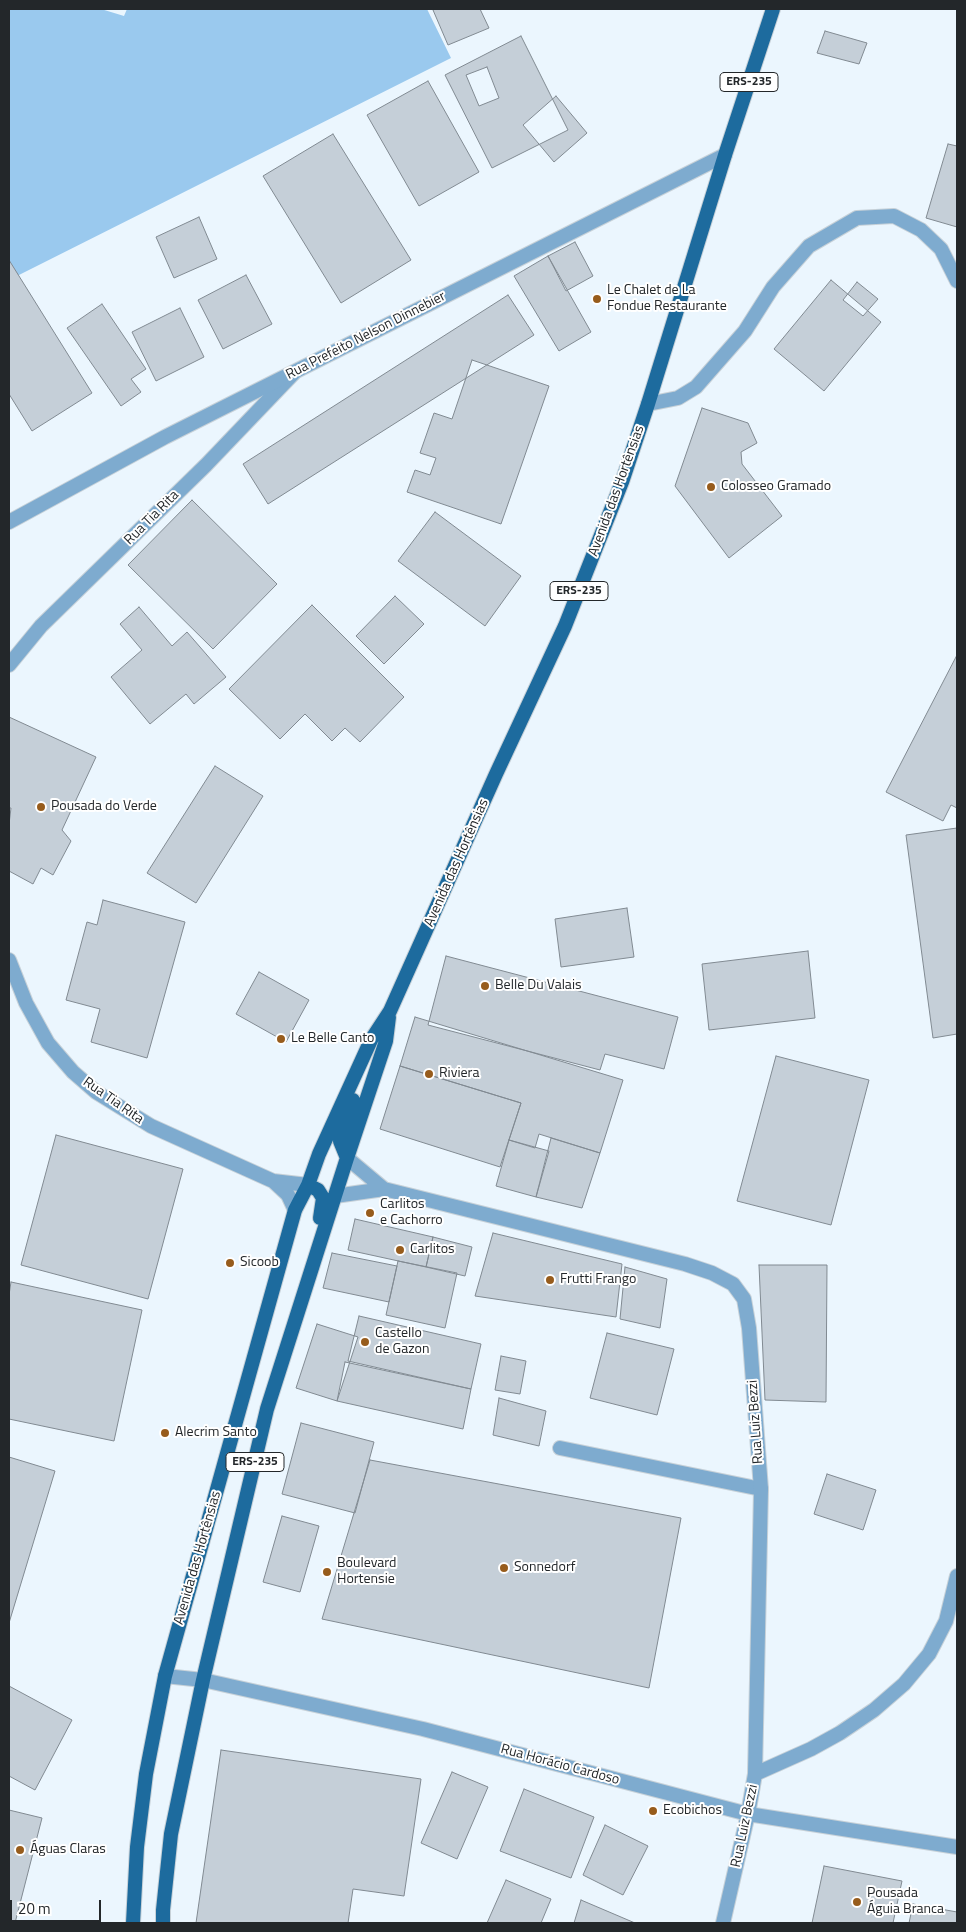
<!DOCTYPE html>
<html>
<head>
<meta charset="utf-8">
<style>
  body { margin:0 }
  #map { position:relative; width:966px; height:1932px; overflow:hidden; background:#ebf6fe; font-family:"Titillium Web",sans-serif }
  canvas { display:block }
  .frame { position:absolute; inset:0; border:10px solid #23272a; pointer-events:none }
  .scale { position:absolute; left:10px; top:1900px; width:91px; height:22px; box-sizing:border-box; border:2px solid #23272a; border-top:0; padding-left:6px; font-size:15px; line-height:18px; white-space:nowrap; color:#23272a; -webkit-text-stroke:4px #fff; paint-order:stroke }
</style>
</head>
<body>
<div id="map">
<canvas width="966" height="1932"></canvas>
<div class="frame"></div>
<div class="scale">20 m</div>
</div>
<script>
const ctx = document.querySelector('canvas').getContext('2d');
ctx.lineJoin = 'round';
function fill(path, color) {
  ctx.fillStyle = color;
  ctx.fill(path, 'evenodd');
}
function toPath(rows) {
  const path = new Path2D();
  for (const r of rows) {
    path.moveTo(r[0], r[1]);
    for (let i = 2; i < r.length; i += 2) path.lineTo(r[i], r[i + 1]);
  }
  return path;
}
function trace(path, color, width, dash) {
  ctx.strokeStyle = color;
  ctx.lineWidth = width;
  ctx.lineCap = dash ? 'butt' : 'round';
  ctx.setLineDash(dash || []);
  ctx.stroke(path);
}
function label(font, color, halo, rows, align = 'center') {
  ctx.font = font + ' "Titillium Web",sans-serif';
  ctx.lineWidth = 4;
  ctx.setLineDash([]);
  ctx.textBaseline = 'middle';
  ctx.strokeStyle = halo;
  ctx.fillStyle = color;
  for (const [text, x, y, turn = 0] of rows) {
    ctx.save();
    ctx.translate(x, y);
    ctx.rotate((+turn || 0) * Math.PI / 180);
    ctx.textAlign = isNaN(turn) ? turn : align;
    if (halo) ctx.strokeText(text, 0, 0);
    ctx.fillText(text, 0, 0);
    ctx.restore();
  }
}
const green = toPath([
  [9,9,101,9,124,16,127,9,427,9,451,58,9,280]
]);
const building = toPath([
  [436,9,480,9,489,28,448,45,433,10,436,9],
  [825,31,867,43,859,64,817,53,825,31],
  [521,36,568,130,492,168,445,75,521,36],
  [487,67,499,98,479,106,466,75,487,67],
  [428,81,479,172,419,206,367,115,428,81],
  [556,96,587,133,554,162,523,125,556,96],
  [333,134,411,260,341,303,263,176,333,134],
  [948,144,957,146,957,227,926,218,948,144],
  [199,217,217,259,174,278,156,237,199,217],
  [575,242,593,276,566,291,548,256,575,242],
  [548,256,591,332,559,351,514,276,548,256],
  [9,260,92,393,32,431,9,394,9,260],
  [246,275,272,324,223,349,198,300,246,275],
  [831,280,881,322,824,391,774,349,831,280],
  [857,282,878,299,863,316,843,300,857,282],
  [508,295,534,335,268,504,243,464,508,295],
  [102,304,146,369,131,379,141,392,121,406,67,328,102,304],
  [180,308,204,357,156,381,132,332,180,308],
  [472,360,549,386,501,524,407,492,415,470,430,475,436,458,420,453,434,413,452,419,472,360],
  [702,408,748,423,757,443,741,452,742,464,782,516,729,558,675,486,702,408],
  [192,500,277,584,213,649,128,565,192,500],
  [435,512,521,576,485,626,398,561,435,512],
  [395,596,424,624,384,664,356,636,395,596],
  [312,605,404,697,360,742,345,728,332,741,305,714,280,739,229,689,312,605],
  [139,607,172,646,187,632,226,677,194,704,186,694,150,724,111,677,142,650,120,624,139,607],
  [957,655,957,808,951,805,943,821,886,792,957,655],
  [9,717,96,757,62,830,71,841,53,875,41,868,33,884,9,871,9,824,11,808,9,808,9,717],
  [215,766,263,796,196,903,147,873,215,766],
  [957,828,957,1034,933,1038,906,835,957,828],
  [103,900,185,922,147,1058,91,1042,100,1009,66,1000,87,922,97,925,103,900],
  [627,908,634,957,561,967,555,919,627,908],
  [808,951,815,1018,709,1030,702,964,808,951],
  [446,956,678,1017,664,1069,605,1054,600,1070,428,1025,446,956],
  [259,972,309,1000,286,1042,236,1014,259,972],
  [415,1017,623,1080,600,1153,539,1134,535,1148,509,1140,521,1103,400,1066,415,1017],
  [776,1056,869,1080,831,1225,737,1201,776,1056],
  [400,1066,521,1103,500,1167,380,1129,400,1066],
  [56,1135,183,1169,148,1299,21,1265,56,1135],
  [551,1138,600,1153,582,1208,536,1197,551,1138],
  [509,1140,549,1151,536,1197,496,1186,509,1140],
  [355,1219,433,1237,426,1267,348,1250,355,1219],
  [493,1233,622,1264,616,1317,475,1296,493,1233],
  [433,1237,472,1247,465,1276,426,1267,433,1237],
  [332,1253,397,1266,389,1302,323,1288,332,1253],
  [398,1261,457,1273,445,1328,386,1315,398,1261],
  [759,1265,827,1265,826,1402,765,1400,759,1265],
  [625,1267,667,1279,660,1328,620,1319,625,1267],
  [11,1282,142,1310,114,1441,9,1419,9,1295,11,1282],
  [359,1316,481,1344,471,1389,348,1361,359,1316],
  [317,1324,358,1337,337,1401,296,1388,317,1324],
  [607,1333,674,1349,657,1415,590,1398,607,1333],
  [501,1356,526,1361,520,1394,495,1390,501,1356],
  [345,1362,471,1389,463,1429,337,1401,345,1362],
  [499,1398,546,1411,539,1446,493,1435,499,1398],
  [301,1423,374,1442,355,1513,282,1494,301,1423],
  [9,1457,55,1471,9,1623,9,1457],
  [370,1460,681,1518,649,1688,322,1619,370,1460],
  [827,1474,876,1490,863,1530,814,1514,827,1474],
  [282,1516,319,1526,300,1592,263,1582,282,1516],
  [9,1686,72,1720,35,1790,9,1776,9,1686],
  [221,1750,421,1779,404,1896,353,1889,348,1923,196,1923,221,1750],
  [452,1772,488,1787,457,1859,421,1843,452,1772],
  [524,1789,594,1817,571,1878,500,1851,524,1789],
  [9,1810,42,1818,15,1923,9,1923,9,1810],
  [605,1825,648,1846,623,1895,583,1875,605,1825],
  [824,1866,902,1881,893,1923,812,1923,824,1866],
  [506,1880,551,1899,541,1923,487,1923,506,1880],
  [581,1900,635,1923,574,1923,581,1900],
  [913,1904,957,1912,957,1923,909,1923,913,1904]
]);
const service = toPath([
  [648,404,678,398,696,387,745,331,773,287,809,246,857,218,894,216,921,230,941,249,957,281],
  [560,1448,761,1489]
]);
const minor = toPath([
  [9,665,41,626,206,465,294,373],
  [9,960,26,1003,48,1043,73,1072,96,1092,151,1126,273,1181,308,1185],
  [347,1158,384,1189],
  [273,1181,288,1195,295,1210],
  [335,1196,384,1189,685,1264,712,1273,733,1284,744,1299,749,1328,761,1489,755,1774,748,1814,723,1923],
  [165,1676,203,1680,423,1729,748,1814,957,1847],
  [755,1774,811,1749,840,1733,874,1710,904,1684,929,1654,946,1621,957,1576]
]);
const tertiary = toPath([
  [9,522,165,437,725,155]
]);
const primary = toPath([
  [347,1158,340,1141,342,1129,353,1100],
  [308,1185,318,1190,323,1198,320,1218],
  [133,1923,137,1847,146,1774,165,1676,295,1210,308,1185,319,1154,371,1040,390,1011,496,774,565,626,622,482,648,404,725,155,773,9],
  [163,1923,163,1910,171,1834,203,1680,267,1409,347,1158,386,1041,389,1017]
]);
const markers = [
  [597,299,5,"#975c1c"],
  [711,487,5,"#975c1c"],
  [41,807,5,"#975c1c"],
  [485,986,5,"#975c1c"],
  [281,1039,5,"#975c1c"],
  [429,1074,5,"#975c1c"],
  [370,1213,5,"#975c1c"],
  [400,1250,5,"#975c1c"],
  [230,1263,5,"#975c1c"],
  [550,1280,5,"#975c1c"],
  [365,1342,5,"#975c1c"],
  [165,1433,5,"#975c1c"],
  [504,1568,5,"#975c1c"],
  [327,1572,5,"#975c1c"],
  [653,1811,5,"#975c1c"],
  [20,1850,5,"#975c1c"],
  [857,1902,5,"#975c1c"]
];
const shields = [
  [749,82,58],
  [579,591,58],
  [255,1462,58]
];
const shieldNames = [
  ["ERS-235",749,82],
  ["ERS-235",579,591],
  ["ERS-235",255,1462]
];
const poiNames = [
  ["Le Chalet de La",607,291],
  ["Fondue Restaurante",607,307],
  ["Colosseo Gramado",721,487],
  ["Pousada do Verde",51,807],
  ["Belle Du Valais",495,986],
  ["Le Belle Canto",291,1039],
  ["Riviera",439,1074],
  ["Carlitos",380,1205],
  ["e Cachorro",380,1221],
  ["Carlitos",410,1250],
  ["Sicoob",240,1263],
  ["Frutti Frango",560,1280],
  ["Castello",375,1334],
  ["de Gazon",375,1350],
  ["Alecrim Santo",175,1433],
  ["Boulevard",337,1564],
  ["Hortensie",337,1580],
  ["Sonnedorf",514,1568],
  ["Ecobichos",663,1811],
  ["Águas Claras",30,1850],
  ["Pousada",867,1894],
  ["Águia Branca",867,1910]
];
const streetNames = [
  ["Rua Prefeito Nelson Dinnebier",366,336,-27],
  ["Avenida das Hortênsias",617,491,-70],
  ["Rua Tia Rita",152,518,-45],
  ["Avenida das Hortênsias",457,863,-66],
  ["Rua Tia Rita",113,1101,35],
  ["Rua Luiz Bezzi",756,1422,-94],
  ["Avenida das Hortênsias",198,1558,-74],
  ["Rua Horácio Cardoso",560,1765,15],
  ["Rua Luiz Bezzi",745,1826,-78]
];
fill(green, '#9ac9ee');
fill(building, '#c5cfd8');
trace(building, '#818a92', 1);
trace(service, '#c7d1d8', 16);
trace(minor, '#c7d1d8', 16);
trace(tertiary, '#c7d1d8', 16);
trace(primary, '#c7d1d8', 16);
trace(service, '#7eabcf', 14);
trace(minor, '#7eabcf', 14);
trace(tertiary, '#7eabcf', 14);
trace(primary, '#1d6b9e', 14);
for (const [x, y, r, color] of markers) {
  const dot = new Path2D();
  dot.arc(x, y, r, 0, 2 * Math.PI);
  ctx.fillStyle = color;
  ctx.fill(dot);
  trace(dot, '#fff', 2);
}
for (const [x, y, w] of shields) {
  const box = new Path2D();
  box.roundRect(x - w / 2, y - 9.5, w, 19, 4);
  ctx.fillStyle = '#fff';
  ctx.fill(box);
  trace(box, '#23272a', 1);
}
label('bold 12px', '#23272a', null, shieldNames);
label('14px', '#23272a', '#fff', poiNames, 'left');
label('14px', '#23272a', '#fff', streetNames);
</script>
</body>
</html>
